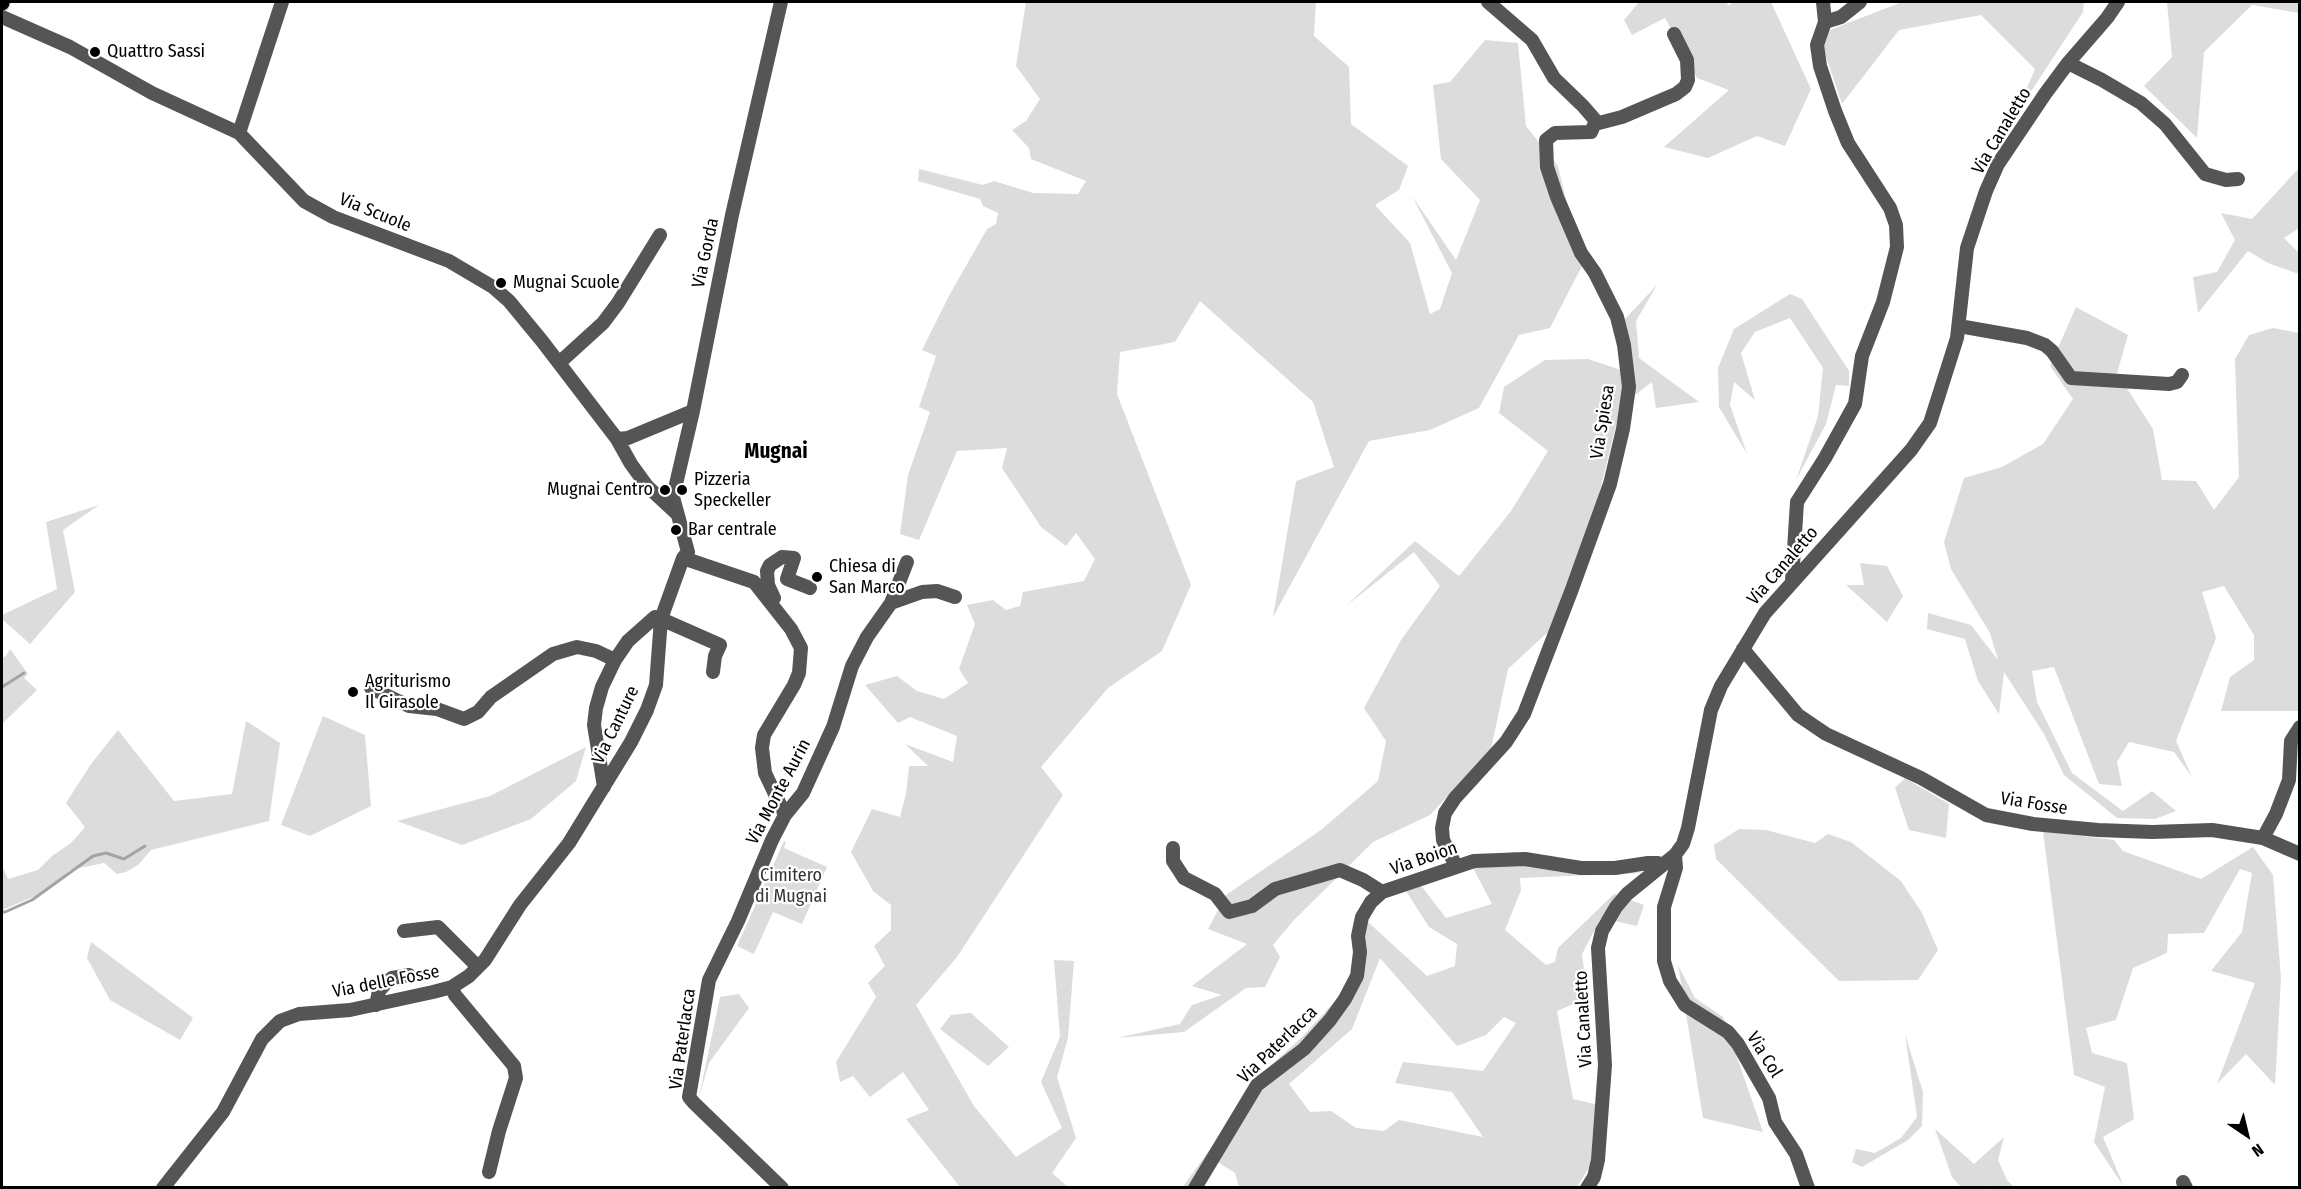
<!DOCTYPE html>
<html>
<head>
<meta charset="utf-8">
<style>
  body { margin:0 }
  #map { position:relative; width:2301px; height:1189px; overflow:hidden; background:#fff; font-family:"Fira Sans Condensed",sans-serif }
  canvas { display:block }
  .frame { position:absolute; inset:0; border:3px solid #000; pointer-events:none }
  .north { position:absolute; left:2217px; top:1105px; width:60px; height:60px; -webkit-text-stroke:4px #fff; paint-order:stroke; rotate:145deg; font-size:16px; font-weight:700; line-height:24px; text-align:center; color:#000 }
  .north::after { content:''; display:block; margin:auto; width:21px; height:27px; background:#000; clip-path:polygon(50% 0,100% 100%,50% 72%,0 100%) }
</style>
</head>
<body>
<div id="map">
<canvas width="2301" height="1189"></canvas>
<div class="frame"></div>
<div class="north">N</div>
</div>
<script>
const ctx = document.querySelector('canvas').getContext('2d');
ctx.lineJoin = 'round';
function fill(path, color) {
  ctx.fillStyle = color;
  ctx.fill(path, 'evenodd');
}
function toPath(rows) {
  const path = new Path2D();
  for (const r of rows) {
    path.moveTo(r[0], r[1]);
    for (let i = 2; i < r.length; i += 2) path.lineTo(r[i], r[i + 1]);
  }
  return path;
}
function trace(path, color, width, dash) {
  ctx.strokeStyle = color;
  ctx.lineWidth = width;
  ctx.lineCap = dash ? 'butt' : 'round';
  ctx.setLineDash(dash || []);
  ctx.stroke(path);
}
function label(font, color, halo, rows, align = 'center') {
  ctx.font = font + ' "Fira Sans Condensed",sans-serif';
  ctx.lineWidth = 4.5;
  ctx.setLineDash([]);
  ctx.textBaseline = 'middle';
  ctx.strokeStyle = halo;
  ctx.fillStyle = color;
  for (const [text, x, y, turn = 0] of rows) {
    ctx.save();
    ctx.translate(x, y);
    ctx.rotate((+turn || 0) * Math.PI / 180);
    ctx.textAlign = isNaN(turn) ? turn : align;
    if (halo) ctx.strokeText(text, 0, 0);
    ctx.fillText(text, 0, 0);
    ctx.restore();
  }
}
const green = toPath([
  [1026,2,1316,2,1314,36,1349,67,1351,124,1408,166,1399,190,1375,205,1410,243,1430,314,1440,309,1452,273,1412,196,1456,260,1480,200,1441,159,1433,85,1450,82,1485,40,1518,43,1526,126,1558,166,1582,266,1550,328,1519,335,1479,408,1430,430,1369,441,1273,617,1296,481,1334,467,1313,402,1200,301,1175,342,1120,352,1117,394,1191,585,1162,651,1108,688,1041,767,1063,795,957,957,916,1005,974,1106,1016,1157,1062,1128,1041,1082,1060,1037,1054,960,1074,961,1068,1038,1057,1077,1076,1138,1052,1173,1068,1187,960,1187,906,1119,929,1110,903,1072,870,1097,853,1076,840,1082,836,1062,876,997,868,983,885,966,874,946,891,930,891,905,873,891,851,852,872,809,900,817,906,794,909,766,928,766,905,744,953,762,957,736,910,717,898,723,865,685,897,676,917,691,944,699,968,683,959,669,975,624,967,605,993,600,1006,610,1020,606,1023,592,1084,581,1095,559,1076,533,1066,546,1041,527,1002,468,1007,448,957,451,919,540,900,534,908,475,930,412,919,407,936,356,922,350,950,294,987,229,996,224,998,213,983,206,980,199,918,181,919,169,983,185,994,181,1033,193,1078,194,1086,181,1031,159,1029,148,1012,130,1026,121,1040,99,1016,66],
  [1639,2,1725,2,1729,5,1734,2,1771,2,1811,89,1785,146,1757,136,1708,158,1664,147,1729,90,1697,78,1665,18,1632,35,1624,20],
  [1902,2,2084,2,2083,12,2015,116,2035,69,1981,15,1899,30,1842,104,1823,48,1830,30],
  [2167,2,2299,2,2299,13,2252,5,2204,52,2197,138,2144,86,2172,57],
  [2299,168,2299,228,2284,238,2299,253,2299,274,2268,263,2248,251,2198,313,2193,277,2217,272,2235,240,2221,213,2252,219],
  [1657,285,1636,321,1639,358,1699,402,1656,408,1652,382,1621,406,1596,506,1548,632,1508,669,1491,749,1430,815,1373,842,1293,921,1273,945,1280,957,1265,987,1246,988,1184,1032,1117,1038,1180,1024,1192,1005,1222,995,1192,986,1247,944,1208,929,1226,895,1321,830,1378,781,1386,741,1364,708,1401,640,1440,586,1414,552,1346,606,1415,541,1459,576,1511,511,1548,451,1499,413,1504,387,1545,360,1588,359,1621,370,1625,319],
  [1790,294,1802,299,1849,371,1849,386,1836,385,1826,424,1796,480,1818,416,1823,368,1790,318,1755,332,1741,353,1755,400,1734,382,1730,405,1747,454,1719,407,1718,368,1734,329],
  [2076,307,2128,335,2117,373,2153,429,2162,480,2196,481,2214,510,2239,477,2235,359,2249,335,2273,328,2299,333,2299,711,2221,711,2230,677,2254,660,2254,635,2224,586,2202,592,2216,638,2176,741,2192,777,2174,752,2129,742,2117,762,2122,786,2099,784,2054,667,2032,671,2037,702,2072,773,2123,811,2152,791,2176,811,2155,819,2117,818,2064,775,2044,734,2004,672,1999,714,1978,681,1965,639,1927,629,1928,613,1971,625,1998,660,1990,633,1951,569,1944,542,1964,478,2002,467,2043,444,2073,399,2050,366],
  [99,505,63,530,75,592,30,644,2,619,2,615,57,589,46,522],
  [1860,563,1887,566,1903,596,1887,622,1846,585,1864,585],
  [10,649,28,674,24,678,37,690,2,724,2,658,6,656],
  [323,716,365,735,371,806,310,836,281,825],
  [246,721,280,743,269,821,151,850,138,865,126,872,117,874,104,863,70,870,47,891,2,910,2,866,8,879,38,870,52,856,71,843,85,827,66,803,91,764,118,730,174,801,232,794],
  [586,747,576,781,531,819,462,845,397,821,490,796],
  [1905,778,1949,804,1946,838,1909,830,1895,788],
  [1739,829,1766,830,1815,843,1828,834,1851,842,1901,881,1922,913,1938,950,1918,980,1839,981,1716,859,1714,845],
  [2043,831,2114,840,2123,851,2201,879,2253,847,2273,875,2281,978,2275,1085,2246,1054,2217,1084,2255,983,2211,971,2242,932,2252,873,2240,869,2204,933,2168,934,2167,953,2133,968,2116,1020,2086,1028,2092,1053,2127,1063,2134,1119,2103,1137,2124,1187,2094,1142,2105,1087,2074,1075],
  [784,841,786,842,784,848,827,867,802,924,773,912,754,954,737,946],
  [1513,852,1641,873,1520,878,1521,890,1505,930,1546,965,1555,962,1558,948,1614,894,1644,905,1637,926,1601,918,1582,954,1588,998,1557,1011,1573,1099,1595,1104,1595,1158,1577,1187,1239,1187,1235,1173,1216,1161,1198,1187,1182,1188,1220,1135,1252,1082,1302,1037,1337,999,1352,976,1368,922,1427,976,1455,966,1457,944,1429,927,1406,891,1419,883,1446,918,1492,904,1473,868],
  [1380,958,1457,1046,1486,1035,1504,1017,1516,1023,1483,1071,1403,1062,1395,1083,1452,1092,1483,1137,1399,1120,1384,1131,1356,1128,1331,1111,1310,1112,1289,1084,1352,1029],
  [91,942,193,1018,180,1040,110,1000,87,958],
  [1678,965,1695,998,1723,1017,1763,1132,1703,1118],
  [739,994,749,1008,709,1063,699,1097,720,997],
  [971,1013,1009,1047,988,1066,940,1029,951,1015],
  [1905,1034,1923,1092,1922,1126,1908,1140,1862,1167,1852,1162,1856,1149,1875,1153,1901,1138,1917,1117],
  [1935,1129,1974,1164,2004,1137,1998,1160,2007,1180,2014,1187,1988,1187,1986,1185,1984,1187,1961,1187,1952,1177]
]);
const stream = toPath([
  [2,687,24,673],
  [2,912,5,912,32,900,93,856,106,853,124,859,145,846]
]);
const minor = toPath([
  [1823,2,1825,22],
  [2,17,70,47,152,93,239,133,304,201,333,217,449,261,493,287,509,301,542,341,617,439,631,464,647,486,676,513],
  [2068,63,2102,80,2141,103,2165,124,2205,174,2226,180,2238,179],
  [1595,124,1622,117,1676,94,1685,87,1688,80,1687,60,1674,34],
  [239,133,282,2],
  [1959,326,2027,338,2045,345,2052,351,2071,378,2169,384,2177,382,2182,375],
  [559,363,603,323,618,303,660,235],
  [617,439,628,438,693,411],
  [683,558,754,582,791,629,801,648,799,673,794,685,764,735,762,748,765,773,785,815],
  [1792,581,1797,502,1825,458,1855,404,1862,356,1883,302,1897,247,1896,225,1890,208,1848,143,1835,111,1820,66,1817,45,1825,22,1841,17,1860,2],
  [774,598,768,585,767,571,770,565,782,557,794,558,787,579,810,588],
  [891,603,922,592,937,591,955,597],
  [1743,649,1798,715,1826,734,1921,778,1986,815,2033,824,2098,830,2152,832,2212,830,2263,838,2300,854],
  [371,688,409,706,437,709,464,719,478,712,491,697,553,654,577,647,596,651,615,660],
  [604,787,594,725,596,708,602,687,615,660,628,641,655,617,661,619,720,645,715,656,713,672],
  [2263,838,2276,814,2289,780,2291,741,2300,727],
  [1173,848,1173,861,1184,878,1215,894,1229,912,1252,906,1275,889,1340,870,1363,880,1382,892],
  [1675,855,1676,868,1664,907,1664,961,1670,981,1685,1005,1728,1032,1738,1044,1769,1098,1775,1122,1796,1154,1808,1188],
  [1456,866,1443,840,1442,828,1445,813,1455,798,1506,742,1524,714,1572,589,1610,484,1623,429,1629,387,1624,345,1617,317,1595,273,1581,253,1557,197,1547,167,1546,140,1555,133,1591,132,1596,121,1583,106,1554,78,1532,40,1488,2],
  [404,931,438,927,478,967],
  [452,987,455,995,514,1066,516,1078,499,1131,489,1172],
  [376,1005,379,991,386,983,392,978,409,975],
  [2183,1182,2186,1188],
  [163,1188,223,1112,262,1039,280,1021,299,1014,350,1010,433,992,452,987,469,976,485,960,520,905,569,843,631,742,647,710,656,685,661,619,683,558,688,552,673,497,693,411,732,215,781,2],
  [782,1188,694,1103,689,1097,709,980,738,921,772,840,785,815,803,793,833,727,852,666,867,637,891,603,907,562],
  [1195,1188,1257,1085,1304,1049,1330,1020,1345,999,1357,976,1360,952,1358,936,1362,917,1371,902,1382,892,1474,861,1525,859,1581,868,1615,868,1648,863,1658,863,1662,865],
  [1587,1188,1594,1177,1598,1160,1605,1065,1598,948,1602,931,1616,907,1627,894,1675,855,1683,844,1688,828,1711,710,1721,686,1765,613,1911,450,1930,423,1957,338,1967,248,1986,191,1998,164,2045,94,2068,63,2107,18,2118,2]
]);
const major = toPath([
  [2,3,2,2]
]);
const markers = [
  [95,52,6,"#000"],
  [501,283,6,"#000"],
  [665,490,6,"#000"],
  [682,490,6,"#000"],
  [676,530,6,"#000"],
  [817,577,6,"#000"],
  [353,692,6,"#000"]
];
const poiNames = [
  ["Quattro Sassi",107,52],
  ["Mugnai Scuole",513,283],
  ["Pizzeria",694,480],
  ["Speckeller",694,501],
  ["Mugnai Centro",653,490,"right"],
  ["Bar centrale",688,530],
  ["Chiesa di",829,567],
  ["San Marco",829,588],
  ["Agriturismo",365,682],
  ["Il Girasole",365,703]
];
const streetNames = [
  ["Via Canaletto",2002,131,-59],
  ["Via Scuole",375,213,22],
  ["Via Gorda",706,253,-78],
  ["Via Spiesa",1603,422,-81],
  ["Via Canaletto",1783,566,-49],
  ["Via Canture",616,725,-64],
  ["Via Monte Aurin",779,792,-62],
  ["Via Fosse",2034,804,9],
  ["Via Boion",1424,859,-19],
  ["Via delle Fosse",386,982,-11],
  ["Via Canaletto",1584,1019,-93],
  ["Via Paterlacca",683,1039,-82],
  ["Via Paterlacca",1278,1045,-44],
  ["Via Col",1764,1055,58]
];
const parkNames = [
  ["Cimitero",791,876],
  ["di Mugnai",791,897]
];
const quarterNames = [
  ["Mugnai",776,452]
];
fill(green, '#dcdcdc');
trace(stream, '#a3a3a3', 3);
trace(major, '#dbdbdb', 18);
trace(minor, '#555', 14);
trace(major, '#000', 15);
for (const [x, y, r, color] of markers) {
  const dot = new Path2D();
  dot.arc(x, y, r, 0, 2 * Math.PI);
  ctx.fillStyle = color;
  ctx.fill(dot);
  trace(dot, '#fff', 2);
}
label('18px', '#000', '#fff', poiNames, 'left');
label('18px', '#000', '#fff', streetNames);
label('18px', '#333', '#fff', parkNames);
label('bold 21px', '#000', '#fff', quarterNames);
</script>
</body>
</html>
